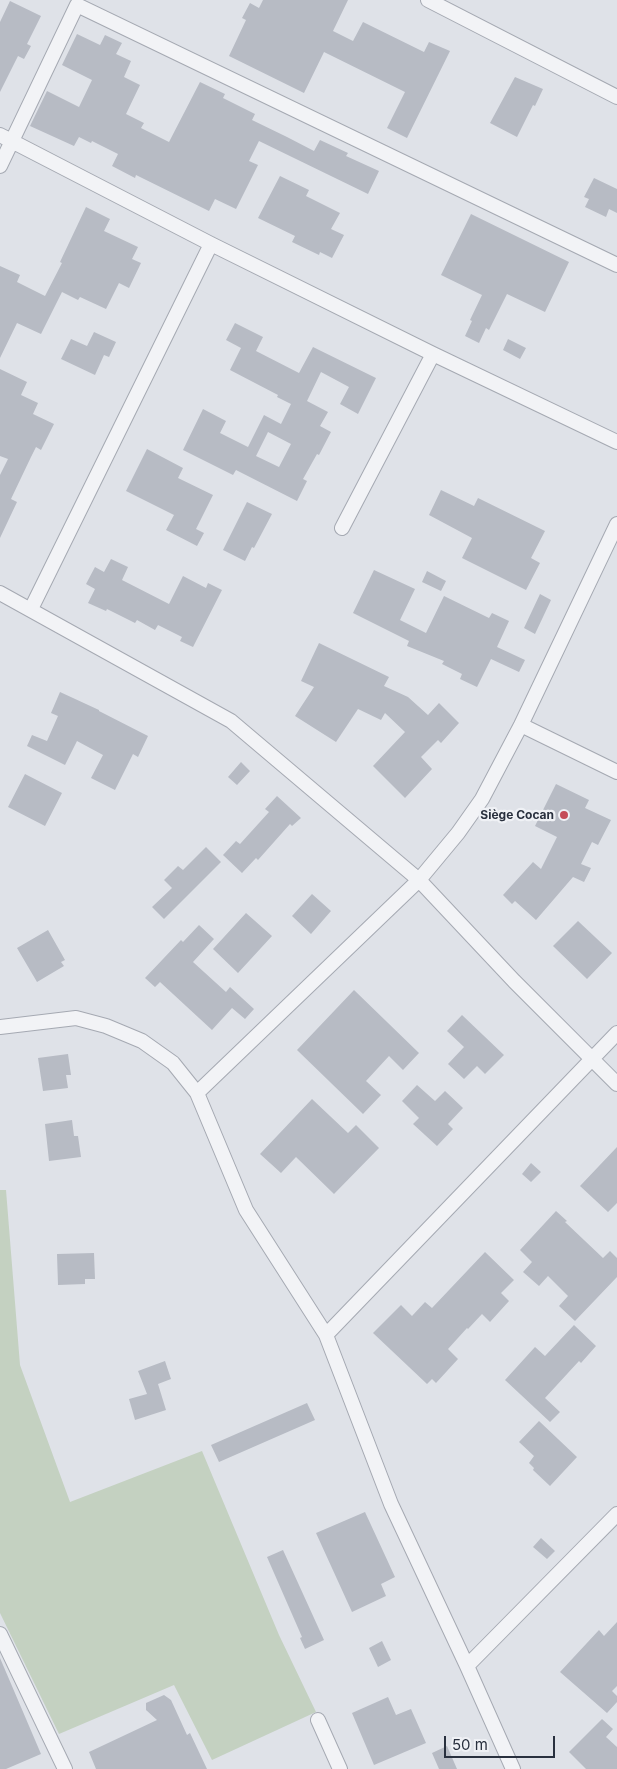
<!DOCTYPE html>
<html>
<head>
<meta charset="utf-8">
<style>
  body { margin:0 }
  #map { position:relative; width:617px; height:1769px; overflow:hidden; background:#dfe2e8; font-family:Inter,sans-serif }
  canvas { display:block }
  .scale { position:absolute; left:444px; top:1736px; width:111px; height:22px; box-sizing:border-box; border:2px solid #29303e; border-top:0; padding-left:6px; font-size:15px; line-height:18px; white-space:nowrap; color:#29303e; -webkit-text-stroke:4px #eff1f5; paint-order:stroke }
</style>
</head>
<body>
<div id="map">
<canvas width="617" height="1769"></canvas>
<div class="scale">50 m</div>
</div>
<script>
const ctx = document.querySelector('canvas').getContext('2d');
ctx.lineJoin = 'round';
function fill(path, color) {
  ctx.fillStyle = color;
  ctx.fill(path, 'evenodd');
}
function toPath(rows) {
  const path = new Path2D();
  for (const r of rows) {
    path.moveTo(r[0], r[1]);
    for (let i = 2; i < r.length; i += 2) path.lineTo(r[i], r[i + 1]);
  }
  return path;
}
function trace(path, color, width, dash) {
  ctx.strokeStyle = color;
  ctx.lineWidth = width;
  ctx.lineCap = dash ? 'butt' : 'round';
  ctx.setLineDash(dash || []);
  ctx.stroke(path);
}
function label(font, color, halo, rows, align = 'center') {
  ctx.font = font + ' Inter,sans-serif';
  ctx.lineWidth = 4.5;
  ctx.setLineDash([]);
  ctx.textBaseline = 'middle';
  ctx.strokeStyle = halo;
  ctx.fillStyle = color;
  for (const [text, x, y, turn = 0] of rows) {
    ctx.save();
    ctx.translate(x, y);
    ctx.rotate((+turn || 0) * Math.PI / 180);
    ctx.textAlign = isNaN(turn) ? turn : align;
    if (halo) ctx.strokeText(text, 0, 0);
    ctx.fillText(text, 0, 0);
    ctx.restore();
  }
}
const green = toPath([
  [0,1190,6,1190,20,1365,70,1502,202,1451,279,1635,316,1712,212,1760,174,1685,59,1734,0,1613]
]);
const building = toPath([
  [263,0,348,0,333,31,353,41,363,22,424,52,429,42,450,51,407,138,387,128,405,92,324,52,304,93,229,56,246,20,242,18,250,3,259,8],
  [10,1,41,16,27,44,31,46,24,59,18,56,0,92,0,22],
  [77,34,100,45,105,35,122,43,116,54,131,61,124,77,140,85,126,114,144,123,141,128,169,142,200,82,225,94,223,98,255,114,252,120,287,137,314,151,320,140,348,153,346,156,379,171,368,194,259,141,249,161,258,165,236,209,215,199,209,211,136,175,135,178,112,166,118,154,92,141,91,143,79,137,74,146,30,126,47,91,79,107,92,80,62,65],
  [515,77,543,89,535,106,533,105,517,137,490,123],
  [280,176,309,190,306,196,340,213,331,229,344,235,332,258,320,252,319,255,292,242,295,236,258,218],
  [594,178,617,189,617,213,609,209,606,217,585,207,589,199,584,197],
  [86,207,110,219,104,231,138,247,132,259,141,263,129,288,119,283,106,309,80,297,78,300,62,292,41,334,17,323,0,358,0,266,20,275,17,282,45,296,62,263,60,262],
  [471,214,569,262,545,312,507,294,489,330,486,328,479,343,465,336,472,321,470,320,482,295,441,275],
  [235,323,263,337,256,351,299,373,313,347,376,378,358,414,340,404,349,387,321,372,307,401,328,412,320,426,331,432,319,455,317,454,303,479,307,481,297,501,236,470,233,475,183,450,203,409,226,421,220,433,248,447,264,415,281,424,291,404,277,397,278,395,230,370,241,348,226,340],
  [268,432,291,444,279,467,256,456],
  [94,332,116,342,109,357,104,355,95,375,61,359,71,339,87,346],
  [508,339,526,348,520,359,503,350],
  [0,369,27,382,21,395,38,403,33,414,54,424,41,450,36,447,31,457,11,499,17,502,0,538,0,475,8,459,0,456],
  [147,449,183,468,178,478,213,495,196,529,204,533,197,546,166,530,174,515,126,491],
  [441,490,474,506,478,498,545,531,531,558,540,563,526,590,462,558,472,538,429,515],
  [247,502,272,514,254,548,252,547,245,561,223,550],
  [111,559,128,567,122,580,169,604,183,576,206,588,208,583,222,590,193,647,180,641,182,637,158,625,155,630,137,620,135,623,107,609,106,611,88,603,95,589,86,584,95,567,104,572],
  [374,570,415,589,400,620,426,633,444,596,489,618,492,613,509,621,497,647,525,660,519,672,491,659,477,687,460,679,462,674,442,664,444,661,407,646,409,641,353,613],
  [427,571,446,581,441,591,422,582],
  [540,594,551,600,535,634,524,628],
  [319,643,389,677,384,686,408,697,428,715,439,703,459,723,441,743,438,740,421,757,432,769,405,798,373,766,405,732,385,713,381,720,358,709,336,742,295,716,314,687,301,681],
  [60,692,99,710,99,711,148,736,138,757,133,754,115,790,91,778,103,755,77,741,65,765,27,746,32,735,47,741,58,716,51,713],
  [241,762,250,771,237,785,228,777],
  [25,774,62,793,45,826,8,807],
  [556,784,589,800,585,808,611,820,598,845,592,842,581,864,591,868,584,882,573,877,536,920,515,901,512,904,503,895,533,862,541,869,557,837,535,826],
  [277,796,301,818,292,826,290,824,258,860,256,858,242,873,223,855,236,841,240,844,269,812,265,809],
  [206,847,221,862,164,919,152,907,172,888,164,880,178,866,183,870],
  [312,894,331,911,311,934,292,916],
  [246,913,272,936,238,973,213,949],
  [578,921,612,953,587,979,553,946],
  [199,925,214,939,193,962,226,992,230,987,254,1009,245,1019,232,1008,212,1030,160,982,155,987,145,978,181,940,183,942],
  [48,930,65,960,61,962,64,966,37,982,17,948],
  [354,990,419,1053,403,1070,389,1056,366,1081,381,1095,363,1114,297,1050],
  [462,1015,504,1055,485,1074,477,1066,464,1079,448,1064,464,1047,447,1031],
  [68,1054,71,1075,66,1075,68,1088,43,1091,38,1058],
  [417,1085,435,1101,445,1091,463,1108,448,1124,453,1129,437,1146,413,1124,419,1118,402,1101],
  [312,1099,348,1133,356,1125,379,1148,334,1194,296,1157,281,1173,260,1154],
  [72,1120,74,1136,78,1136,81,1157,49,1161,45,1124],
  [617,1147,617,1203,608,1212,580,1186],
  [531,1163,541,1172,531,1182,522,1174],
  [556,1211,567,1221,565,1222,603,1258,610,1251,617,1258,617,1277,575,1321,559,1306,568,1296,548,1276,539,1286,523,1272,532,1262,520,1250],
  [485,1252,514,1280,501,1293,509,1301,490,1322,482,1314,468,1329,467,1328,448,1349,458,1359,436,1383,432,1379,427,1384,373,1333,401,1305,412,1316,425,1302,432,1308],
  [94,1253,95,1279,85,1279,85,1284,58,1285,57,1254],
  [574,1325,596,1346,581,1363,579,1361,545,1398,560,1412,550,1422,505,1380,535,1347,545,1356],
  [165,1361,171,1379,158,1384,166,1410,135,1420,129,1399,147,1394,138,1371],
  [307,1403,315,1420,219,1462,211,1445],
  [539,1421,577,1457,550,1486,533,1470,534,1468,529,1463,534,1456,519,1442],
  [365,1512,395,1577,381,1584,386,1596,352,1612,316,1533],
  [541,1538,555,1551,547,1559,533,1547],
  [283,1550,324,1640,305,1649,300,1638,302,1637,267,1557],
  [617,1622,617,1686,612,1691,617,1696,617,1702,607,1713,560,1672,599,1630,604,1636],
  [382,1641,391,1660,378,1667,369,1648],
  [0,1658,41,1754,6,1769,0,1769],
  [164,1695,171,1700,187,1735,190,1733,207,1769,96,1769,89,1752,157,1720,146,1710,146,1703],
  [388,1697,396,1715,411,1709,426,1743,374,1765,352,1713],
  [602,1719,613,1729,606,1737,617,1747,617,1769,586,1769,569,1752],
  [447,1746,457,1769,439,1769,432,1753]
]);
const minor = toPath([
  [428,0,617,97],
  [0,135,211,244,433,354,617,442],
  [0,166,77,5,617,265],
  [342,528,433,354],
  [0,593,231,721,419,880,514,981,617,1084],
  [31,609,211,244],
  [521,725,617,772],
  [0,1027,76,1018,106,1026,142,1041,173,1063,197,1093,246,1210,326,1335,391,1504,467,1666,513,1769],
  [197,1093,419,880,458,833,482,799,521,725,617,524],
  [326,1335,617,1033],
  [0,1634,65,1769],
  [467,1666,617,1514],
  [318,1720,340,1769]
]);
const markers = [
  [564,815,5,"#c54c58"]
];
const poiNames = [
  ["Siège Cocan",554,815]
];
fill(green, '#c4d1c1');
fill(building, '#b7bbc4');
trace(minor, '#a5a9b2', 16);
trace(minor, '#f2f3f6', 14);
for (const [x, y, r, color] of markers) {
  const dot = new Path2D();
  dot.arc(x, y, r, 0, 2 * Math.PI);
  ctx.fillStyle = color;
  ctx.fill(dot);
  trace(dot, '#eff1f5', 2);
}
label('bold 12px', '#29303e', '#eff1f5', poiNames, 'right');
</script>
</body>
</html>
